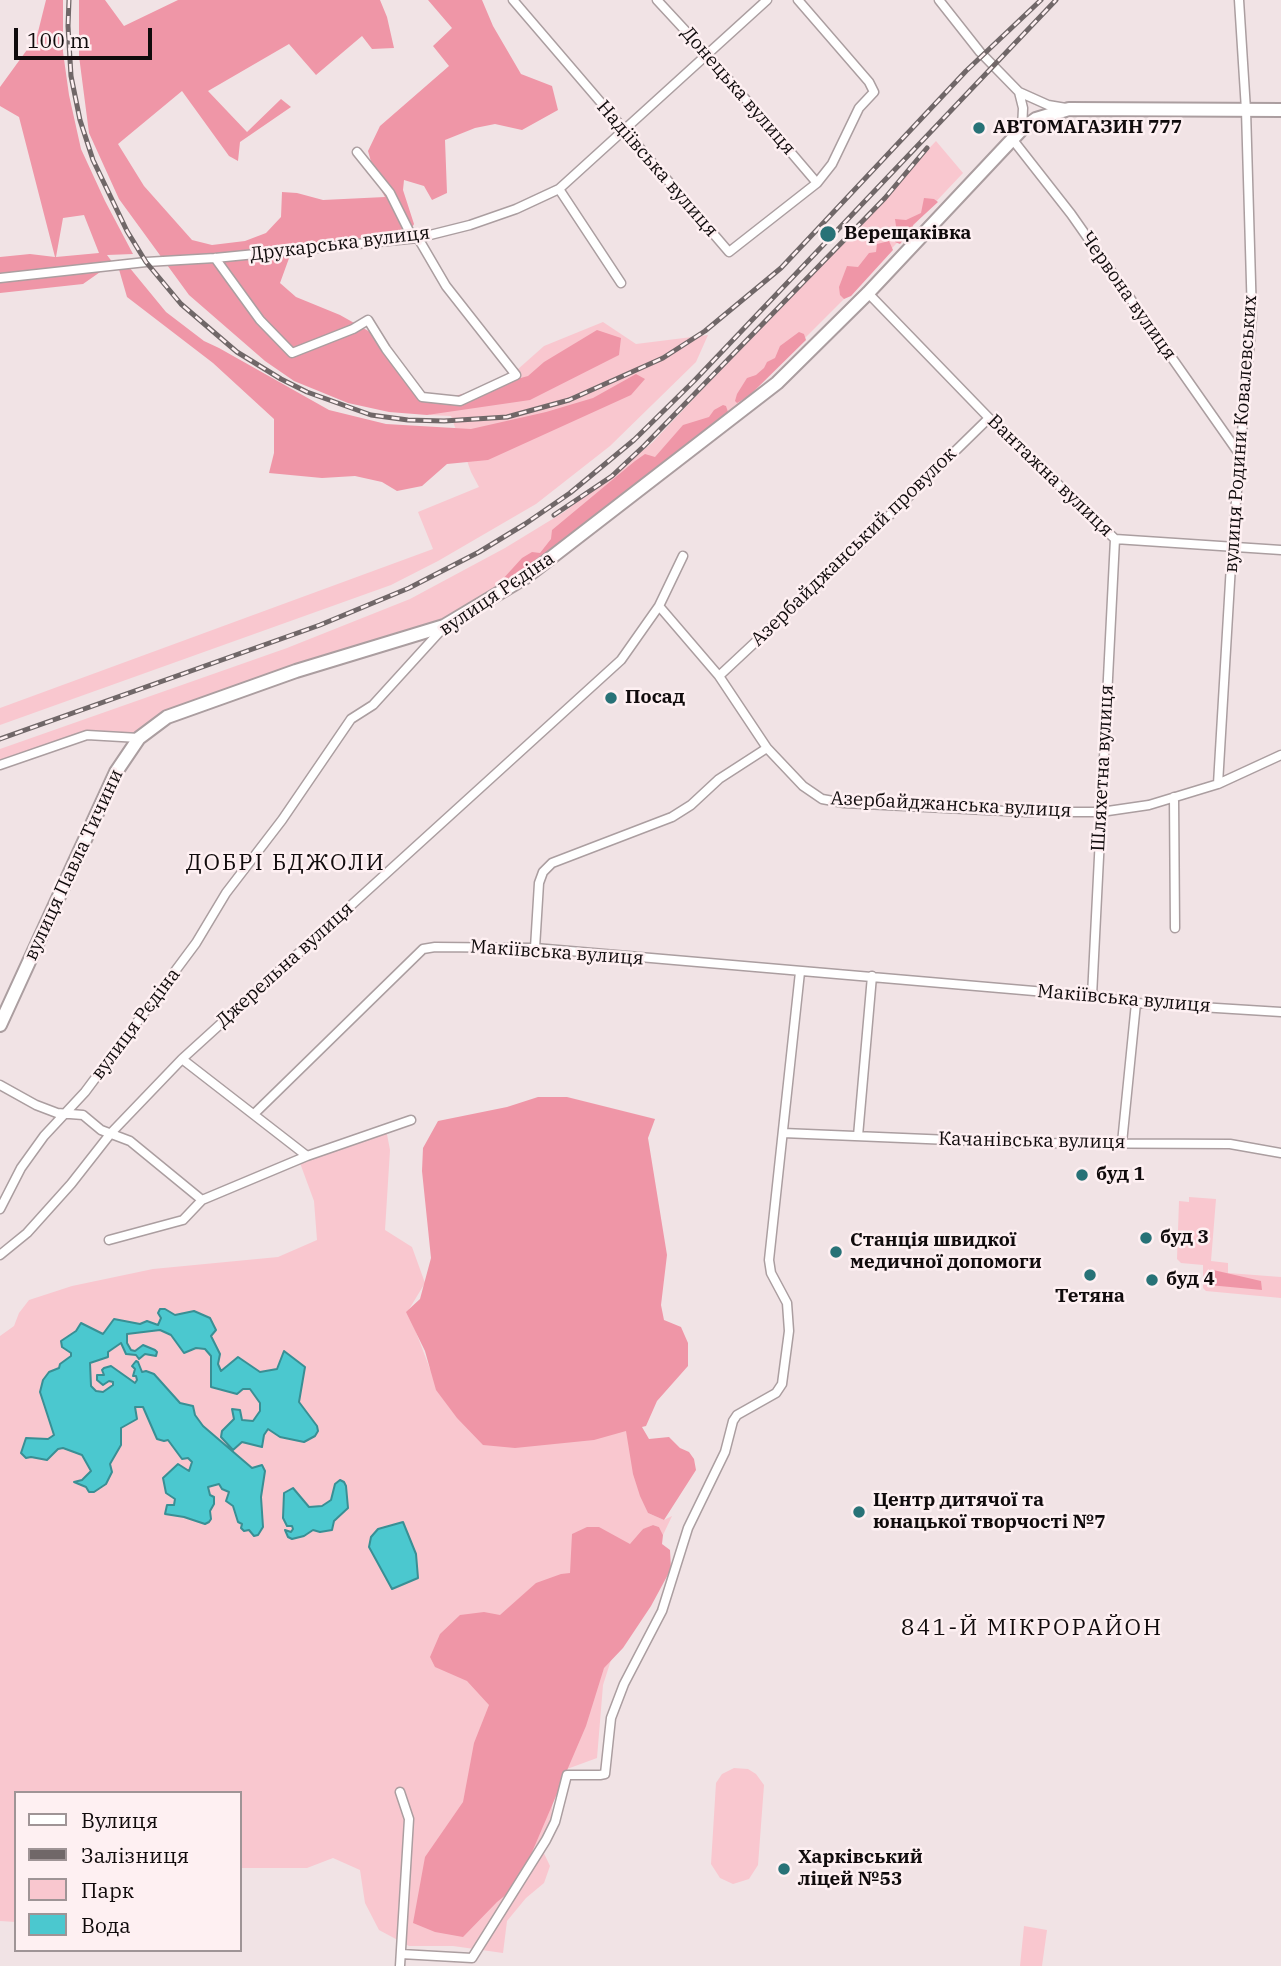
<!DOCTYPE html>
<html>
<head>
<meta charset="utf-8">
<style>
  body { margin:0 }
  #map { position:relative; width:1281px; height:1966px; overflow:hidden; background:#f1e3e5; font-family:"IBM Plex Serif",serif }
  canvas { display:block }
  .legend { position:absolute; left:14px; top:1791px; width:228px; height:161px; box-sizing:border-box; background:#fef0f2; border:2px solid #9f9496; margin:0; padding:9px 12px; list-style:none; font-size:21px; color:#100b0c }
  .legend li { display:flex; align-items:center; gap:14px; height:35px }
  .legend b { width:35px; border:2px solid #9f9496 }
  .scale { position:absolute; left:14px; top:28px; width:138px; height:32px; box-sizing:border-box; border:4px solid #100b0c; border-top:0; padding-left:9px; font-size:21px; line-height:24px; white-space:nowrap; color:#100b0c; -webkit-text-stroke:5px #fef0f2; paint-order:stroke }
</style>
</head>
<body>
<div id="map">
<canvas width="1281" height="1966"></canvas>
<ul class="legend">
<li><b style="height:9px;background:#fff"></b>Вулиця</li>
<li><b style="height:9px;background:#706768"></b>Залізниця</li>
<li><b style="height:19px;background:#f9c7cf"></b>Парк</li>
<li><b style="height:19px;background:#4bc8cf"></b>Вода</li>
</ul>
<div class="scale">100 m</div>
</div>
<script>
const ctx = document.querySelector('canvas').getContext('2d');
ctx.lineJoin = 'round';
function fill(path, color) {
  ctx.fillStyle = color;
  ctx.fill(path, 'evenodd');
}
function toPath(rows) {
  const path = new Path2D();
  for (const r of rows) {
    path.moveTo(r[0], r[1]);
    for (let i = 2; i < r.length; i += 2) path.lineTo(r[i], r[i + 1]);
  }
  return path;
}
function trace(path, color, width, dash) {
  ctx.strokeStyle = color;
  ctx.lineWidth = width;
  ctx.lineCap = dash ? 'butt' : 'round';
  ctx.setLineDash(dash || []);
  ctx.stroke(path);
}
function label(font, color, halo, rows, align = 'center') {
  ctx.font = font + ' "IBM Plex Serif",serif';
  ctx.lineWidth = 5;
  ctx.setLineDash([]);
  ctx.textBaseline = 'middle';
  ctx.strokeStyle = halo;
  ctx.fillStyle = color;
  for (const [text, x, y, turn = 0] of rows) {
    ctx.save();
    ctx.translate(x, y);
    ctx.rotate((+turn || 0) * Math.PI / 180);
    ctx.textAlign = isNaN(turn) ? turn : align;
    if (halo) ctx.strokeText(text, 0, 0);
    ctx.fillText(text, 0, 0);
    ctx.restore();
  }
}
const green = toPath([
  [936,141,963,173,844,299,742,401,510,581,444,623,167,717,139,738,87,735,0,766,0,749,287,648,410,599,505,548,564,512,652,443],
  [603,322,636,344,708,335,696,362,610,446,536,504,438,561,391,585,0,725,0,708,433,549,418,512,479,487,471,472,451,416,430,415,422,397,462,400,516,375,517,370,544,346],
  [386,1129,390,1150,385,1230,412,1247,425,1283,408,1311,430,1369,635,1429,648,1513,664,1520,672,1516,663,1535,659,1527,653,1525,642,1530,652,1532,603,1685,597,1758,567,1769,554,1787,551,1820,539,1843,550,1866,544,1883,526,1898,507,1921,503,1953,453,1946,409,1946,379,1930,365,1903,360,1870,333,1858,307,1868,240,1868,240,1793,16,1793,16,1922,0,1921,0,1336,14,1326,19,1313,29,1300,72,1286,153,1269,278,1257,317,1240,314,1201,300,1163],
  [1189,1197,1216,1199,1211,1261,1228,1263,1228,1273,1281,1277,1281,1298,1206,1291,1203,1288,1203,1265,1181,1263,1177,1259,1179,1201,1189,1202],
  [734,1768,748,1769,756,1774,764,1785,758,1865,749,1879,733,1884,720,1878,711,1864,716,1783,722,1774],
  [1024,1926,1047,1930,1042,1966,1020,1966]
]);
const forest = toPath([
  [46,0,63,0,63,52,69,95,81,149,105,201,133,254,107,255,113,263,83,284,0,293,0,257,30,254,55,257,19,117,0,106,0,87,37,36],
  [84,215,99,253,56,257,63,218],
  [79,0,105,0,124,26,178,0,380,0,387,17,394,48,372,49,362,36,316,75,289,44,208,91,247,132,281,99,291,107,240,142,238,161,229,156,182,91,118,144,144,186,192,240,212,245,245,241,266,233,281,217,282,192,297,193,323,200,385,197,377,183,368,151,380,126,449,66,433,46,452,28,428,0,482,0,493,26,521,74,552,86,558,110,522,130,495,124,475,128,445,140,447,193,432,200,424,186,404,180,403,190,414,224,406,239,292,250,280,283,296,297,340,315,372,333,394,368,422,397,444,399,528,376,544,362,597,330,621,338,619,355,530,400,427,415,389,412,348,403,294,381,265,361,189,295,119,199,89,133,79,56],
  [924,198,934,199,938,202,913,225,912,230,900,244,895,242,897,233,895,219,906,220,921,213],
  [889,241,893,250,851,296,844,299,840,295,839,287,847,266,858,267,869,253,876,252,877,244],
  [118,266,129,267,166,312,204,341,219,348,329,410,386,424,471,429,546,412,593,398,636,374,645,379,631,395,488,460,447,464,422,486,397,491,382,482,355,476,322,478,269,473,274,453,274,419,213,363,127,297],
  [799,332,804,334,806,340,749,396,737,403,735,401,737,394,747,378,756,375,764,368,767,362,775,358,780,346],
  [723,405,726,406,728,412,711,428,557,547,507,583,502,580,522,558,532,552,540,553,551,539,552,530,635,461,645,454,655,457,683,425,709,417,714,410],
  [538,1097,567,1097,655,1119,648,1138,667,1255,661,1305,664,1320,681,1327,688,1343,688,1366,657,1401,646,1426,642,1427,649,1439,669,1437,680,1448,689,1452,694,1459,696,1470,664,1520,648,1513,640,1496,633,1474,626,1431,594,1440,515,1448,483,1445,457,1418,436,1390,425,1351,406,1312,420,1299,431,1258,422,1171,423,1148,438,1121,507,1107],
  [1209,1269,1261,1281,1262,1290,1209,1285],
  [653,1525,659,1527,663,1535,662,1544,670,1550,671,1569,651,1606,623,1648,604,1668,586,1726,518,1885,497,1902,463,1937,435,1932,413,1923,425,1857,463,1802,474,1743,489,1705,467,1681,435,1667,430,1657,440,1634,460,1615,484,1612,500,1615,536,1583,561,1574,570,1573,572,1534,587,1527,599,1527,630,1544,643,1529]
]);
const water = toPath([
  [160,1309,165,1309,175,1315,194,1311,210,1318,216,1330,211,1336,220,1354,218,1364,221,1371,238,1357,260,1372,277,1369,284,1351,305,1367,299,1402,317,1426,318,1431,315,1436,304,1442,280,1437,268,1429,264,1435,262,1447,242,1442,233,1450,221,1437,222,1431,234,1419,232,1409,240,1410,242,1420,253,1421,260,1411,260,1403,250,1389,243,1389,237,1394,211,1387,211,1356,205,1349,196,1348,184,1353,171,1335,160,1330,127,1334,127,1343,131,1350,135,1351,143,1345,155,1350,157,1352,156,1356,145,1354,139,1359,136,1355,126,1354,121,1343,108,1352,108,1357,90,1363,91,1386,96,1391,103,1392,113,1385,113,1382,109,1381,103,1385,97,1380,97,1375,104,1375,102,1370,104,1368,111,1366,135,1383,137,1380,136,1376,133,1376,135,1369,132,1366,136,1361,138,1362,142,1372,146,1371,154,1374,180,1403,193,1406,195,1415,203,1426,252,1468,262,1465,265,1471,261,1497,263,1527,258,1535,254,1536,249,1530,244,1531,241,1528,242,1524,238,1522,233,1506,226,1501,229,1492,222,1489,219,1484,208,1487,210,1495,214,1497,214,1504,210,1511,211,1519,209,1522,205,1524,184,1517,165,1514,167,1505,174,1505,175,1499,166,1493,163,1478,178,1464,189,1471,192,1462,188,1458,182,1459,168,1440,164,1441,157,1439,143,1407,135,1407,137,1419,121,1428,121,1445,110,1464,112,1472,106,1484,94,1492,89,1492,86,1487,74,1482,82,1480,91,1471,82,1455,63,1448,58,1449,47,1460,31,1457,26,1458,21,1453,26,1438,48,1439,54,1435,40,1392,43,1380,49,1372,59,1368,60,1364,71,1356,71,1353,62,1347,61,1341,76,1331,81,1323,103,1334,114,1319,140,1324,147,1321,158,1325,161,1318,158,1313,160,1309],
  [340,1480,344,1482,346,1486,348,1508,334,1521,332,1530,320,1532,313,1530,304,1536,292,1539,288,1537,285,1530,291,1532,293,1529,292,1526,287,1526,283,1518,284,1493,293,1488,309,1507,322,1506,331,1500,335,1484,340,1480],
  [403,1522,416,1554,418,1578,392,1589,369,1547,371,1537,378,1529,403,1522]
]);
const street = toPath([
  [513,0,729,252,817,183,832,164,859,108,874,92,869,82,798,0],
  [657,0,707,54,817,183],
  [939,0,980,52,1019,92,1048,105,1066,108],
  [1019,92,1023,108,1022,129],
  [1013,140,1071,214,1240,455],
  [559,189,621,283],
  [215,258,260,320,292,353,353,329,368,320,386,349,422,397,460,401,516,375,446,286,418,238,410,233,390,193,357,152],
  [0,278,146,262,215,258,418,238,470,225,516,209,559,189,767,0],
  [868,293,989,418,1115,539,1281,550],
  [659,606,719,676,767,748,803,786,822,799,844,803,1026,812,1101,812,1149,805,1218,784,1281,755],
  [719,676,855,549,989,418],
  [0,765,87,735,139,738],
  [1218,784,1232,548,1252,317,1246,110,1239,0],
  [1174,797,1175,928],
  [535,948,539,883,543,872,552,863,672,817,691,805,719,779,767,748],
  [1092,996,1115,539],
  [182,1059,307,1156],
  [0,1085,36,1105,57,1113,83,1115,101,1130,130,1141,202,1200],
  [254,1114,423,949,435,947,535,948,1092,996,1136,1003,1281,1012],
  [783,1133,1022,1143,1230,1144,1281,1153],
  [858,1136,872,976],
  [1122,1143,1136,1003],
  [0,1209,21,1168,44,1136,85,1092,196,943,226,893,282,820,351,719,373,705,444,627],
  [109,1240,183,1220,202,1200,307,1156,411,1120],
  [0,1255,27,1233,71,1184,111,1133,182,1059,621,660,659,606,683,556],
  [401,1954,472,1958,546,1840,555,1822,567,1775,600,1775,605,1774,611,1718,624,1684,662,1611,688,1528,725,1452,733,1421,737,1415,776,1393,782,1384,789,1331,787,1303,771,1273,769,1260,800,972],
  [400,1966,409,1819,400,1792]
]);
const secondary = toPath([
  [0,1025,116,772,139,738,167,717,296,671,444,626,526,577,777,383,868,293,1022,129,1036,119,1069,109,1281,110]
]);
const rail = toPath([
  [69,0,68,26,71,76,80,120,93,160,127,231,146,262,181,304,237,352,281,379,307,392,371,415,408,420,444,421,507,417,569,400,663,358,705,331,781,268,966,71,1041,0],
  [554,515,612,476,644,446,885,198,927,148],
  [0,739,320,625,409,588,479,552,525,524,570,493,634,440,694,381,1056,0]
]);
const markers = [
  [979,128,7,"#287277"],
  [828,234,9,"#287277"],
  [611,698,7,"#287277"],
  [1082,1175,7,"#287277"],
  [1146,1238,7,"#287277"],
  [836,1252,7,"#287277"],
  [1090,1275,7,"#287277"],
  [1152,1280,7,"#287277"],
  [859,1512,7,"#287277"],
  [784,1869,7,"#287277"]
];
const streetNames = [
  ["Донецька вулиця",738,91,49],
  ["Надіївська вулиця",657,169,49],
  ["Друкарська вулиця",340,244,-7],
  ["Червона вулиця",1128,296,55],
  ["вулиця Родини Ковалевських",1241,434,-86],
  ["Вантажна вулиця",1050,476,44],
  ["Азербайджанський провулок",854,547,-44],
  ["вулиця Рєдіна",497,594,-34],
  ["Шляхетна вулиця",1103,768,-87],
  ["Азербайджанська вулиця",951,805,3],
  ["вулиця Павла Тичини",74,865,-65],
  ["Макіївська вулиця",557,953,4],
  ["Джерельна вулиця",285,965,-42],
  ["Макіївська вулиця",1124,999,5],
  ["вулиця Рєдіна",136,1024,-53],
  ["Качанівська вулиця",1032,1141,1]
];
const poiNames = [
  ["АВТОМАГАЗИН 777",993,128],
  ["Верещаківка",844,234],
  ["Посад",625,698],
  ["буд 1",1096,1175],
  ["буд 3",1160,1238],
  ["Станція швидкої",850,1241],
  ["медичної допомоги",850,1263],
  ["буд 4",1166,1280],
  ["Тетяна",1090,1297,"center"],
  ["Центр дитячої та",873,1501],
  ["юнацької творчості №7",873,1523],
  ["Харківський",798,1858],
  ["ліцей №53",798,1880]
];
const quarterNames = [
  ["ДОБРІ БДЖОЛИ",286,863],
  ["841-Й МІКРОРАЙОН",1032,1628]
];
fill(green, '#f9c7cf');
fill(forest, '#ef96a7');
fill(water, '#4bc8cf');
trace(water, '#398f94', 2);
trace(street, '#ab9ea0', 11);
trace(secondary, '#ab9ea0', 16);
trace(street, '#fff', 8);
trace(secondary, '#fff', 12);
trace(rail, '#706768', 5);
trace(rail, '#fef0f2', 2.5, [8]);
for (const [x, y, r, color] of markers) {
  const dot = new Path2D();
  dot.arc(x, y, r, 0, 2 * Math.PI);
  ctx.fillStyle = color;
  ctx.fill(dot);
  trace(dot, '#fef0f2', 2.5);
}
label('19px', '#100b0c', '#fef0f2', streetNames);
label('bold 19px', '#100b0c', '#fef0f2', poiNames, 'left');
ctx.letterSpacing = '2px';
label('23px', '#100b0c', '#fef0f2', quarterNames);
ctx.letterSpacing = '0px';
</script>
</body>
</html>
